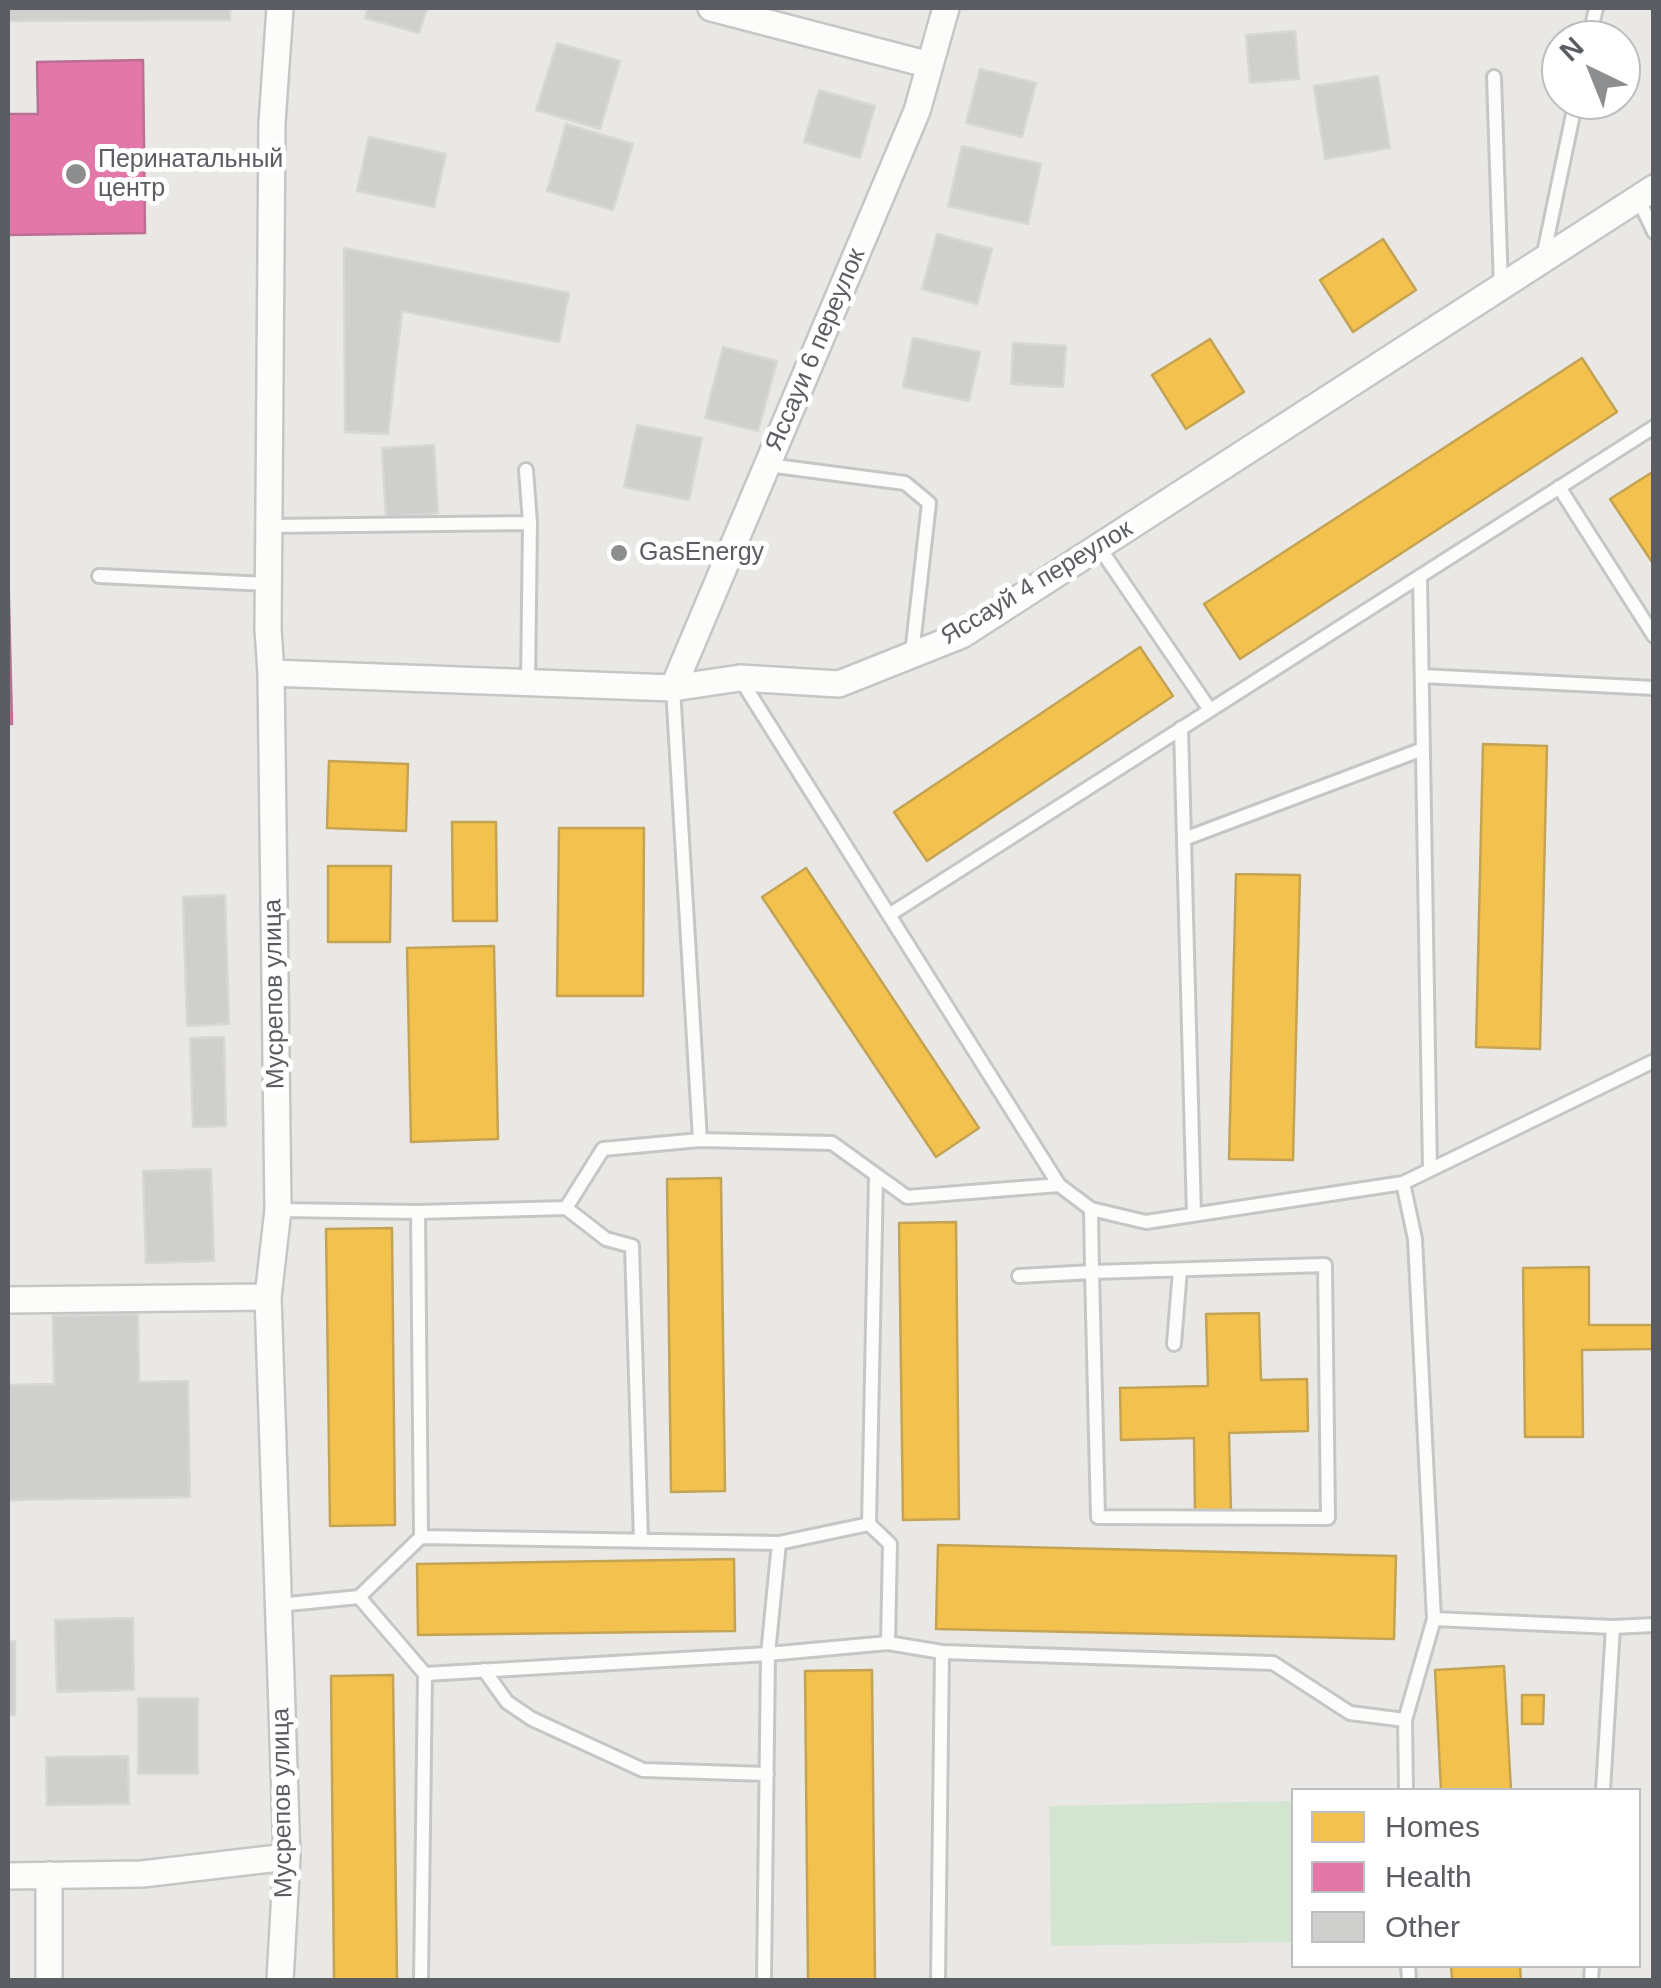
<!DOCTYPE html>
<html>
<head>
<meta charset="utf-8">
<style>
  body { margin:0 }
  #map { position:relative; width:1661px; height:1988px; overflow:hidden; background:#e9e8e4; font-family:Arial,sans-serif }
  canvas { display:block }
  .frame { position:absolute; inset:0; border:10px solid #5a5d61; pointer-events:none }
  .legend { position:absolute; left:1291px; top:1788px; width:350px; height:180px; box-sizing:border-box; background:#fff; border:2px solid #bdbec0; margin:0; padding:12px 18px; list-style:none; font-size:30px; color:#5a5d61 }
  .legend li { display:flex; align-items:center; gap:20px; height:50px }
  .legend b { width:50px; border:2px solid #bdbec0 }
  .north { position:absolute; left:1541px; top:20px; width:100px; height:100px; box-sizing:border-box; background:#fff; border:2px solid #bdbec0; border-radius:50%; rotate:317deg; font-size:28px; font-weight:700; line-height:40px; text-align:center; color:#5a5d61 }
  .north::after { content:''; display:block; margin:auto; width:35px; height:45px; background:#8c8e8f; clip-path:polygon(50% 0,100% 100%,50% 72%,0 100%) }
</style>
</head>
<body>
<div id="map">
<canvas width="1661" height="1988"></canvas>
<div class="frame"></div>
<ul class="legend">
<li><b style="height:28px;background:#f2c14e"></b>Homes</li>
<li><b style="height:28px;background:#e377a8"></b>Health</li>
<li><b style="height:28px;background:#cfcfcd"></b>Other</li>
</ul>
<div class="north">N</div>
</div>
<script>
const ctx = document.querySelector('canvas').getContext('2d');
ctx.lineJoin = 'round';
function fill(path, color) {
  ctx.fillStyle = color;
  ctx.fill(path, 'evenodd');
}
function toPath(rows) {
  const path = new Path2D();
  for (const r of rows) {
    path.moveTo(r[0], r[1]);
    for (let i = 2; i < r.length; i += 2) path.lineTo(r[i], r[i + 1]);
  }
  return path;
}
function trace(path, color, width, dash) {
  ctx.strokeStyle = color;
  ctx.lineWidth = width;
  ctx.lineCap = dash ? 'butt' : 'round';
  ctx.setLineDash(dash || []);
  ctx.stroke(path);
}
function label(font, color, halo, rows, align = 'center') {
  ctx.font = font + ' Arial,sans-serif';
  ctx.lineWidth = 10;
  ctx.setLineDash([]);
  ctx.textBaseline = 'middle';
  ctx.strokeStyle = halo;
  ctx.fillStyle = color;
  for (const [text, x, y, turn = 0] of rows) {
    ctx.save();
    ctx.translate(x, y);
    ctx.rotate((+turn || 0) * Math.PI / 180);
    ctx.textAlign = isNaN(turn) ? turn : align;
    if (halo) ctx.strokeText(text, 0, 0);
    ctx.fillText(text, 0, 0);
    ctx.restore();
  }
}
const green = toPath([
  [1293,1801,1293,1942,1051,1946,1049,1806]
]);
const homes = toPath([
  [1383,239,1416,290,1353,332,1320,280,1383,239],
  [1210,339,1244,392,1186,429,1152,375,1210,339],
  [1582,358,1617,412,1240,659,1204,604,1582,358],
  [1654,471,1654,565,1610,499,1654,471],
  [1140,647,1173,696,927,861,894,812,1140,647],
  [1483,744,1547,746,1540,1049,1476,1047,1483,744],
  [329,761,408,764,406,831,327,828,329,761],
  [452,822,496,822,497,921,453,921,452,822],
  [559,828,644,828,643,996,557,996,559,828],
  [328,866,391,866,390,942,328,942,328,866],
  [806,868,979,1128,936,1157,762,897,806,868],
  [1236,874,1300,875,1293,1160,1229,1159,1236,874],
  [494,946,498,1139,411,1142,407,948,494,946],
  [721,1178,725,1491,671,1492,667,1179,721,1178],
  [956,1222,959,1519,903,1520,899,1223,956,1222],
  [392,1228,395,1525,330,1526,326,1229,392,1228],
  [1589,1267,1589,1325,1654,1325,1654,1349,1582,1350,1583,1437,1525,1437,1523,1268,1589,1267],
  [1259,1313,1261,1380,1307,1379,1308,1431,1229,1433,1231,1512,1195,1512,1194,1438,1121,1440,1120,1388,1208,1386,1206,1314,1259,1313],
  [938,1545,1396,1556,1394,1639,936,1629,938,1545],
  [734,1559,735,1631,418,1635,417,1564,734,1559],
  [1504,1666,1511,1790,1441,1790,1435,1670,1504,1666],
  [872,1670,875,1980,808,1980,805,1671,872,1670],
  [393,1675,397,1980,334,1980,331,1676,393,1675],
  [1522,1695,1544,1695,1543,1724,1522,1724,1522,1695],
  [1451,1966,1520,1966,1521,1980,1452,1980,1451,1966]
]);
const health = toPath([
  [143,60,145,233,8,235,8,114,38,114,37,62,143,60],
  [8,559,12,724,8,724,8,559]
]);
const building = toPath([
  [8,8,230,8,230,20,8,21,8,8],
  [368,8,427,8,419,33,365,18,368,8],
  [1295,31,1299,79,1250,83,1246,35,1295,31],
  [557,43,620,61,600,129,536,110,557,43],
  [980,69,1036,83,1022,137,966,123,980,69],
  [1378,76,1390,148,1325,159,1314,86,1378,76],
  [819,90,875,106,860,158,804,142,819,90],
  [566,124,633,144,613,210,547,191,566,124],
  [369,137,446,154,434,207,357,191,369,137],
  [962,146,1041,164,1028,224,948,206,962,146],
  [937,234,992,249,977,304,922,289,937,234],
  [344,248,569,293,559,342,402,311,388,434,345,432,344,248],
  [913,338,980,352,969,401,903,387,913,338],
  [1013,343,1066,346,1063,387,1011,384,1013,343],
  [723,347,777,361,758,431,705,418,723,347],
  [637,425,702,438,689,500,624,487,637,425],
  [434,445,438,513,386,517,382,448,434,445],
  [225,895,229,1024,187,1026,183,897,225,895],
  [224,1037,226,1126,193,1127,190,1038,224,1037],
  [211,1169,214,1261,146,1263,143,1171,211,1169],
  [138,1314,139,1382,188,1381,190,1497,8,1500,8,1385,54,1384,53,1316,138,1314],
  [133,1618,134,1690,57,1692,55,1620,133,1618],
  [8,1641,15,1641,15,1715,8,1715,8,1641],
  [138,1698,198,1698,198,1774,138,1774,138,1698],
  [128,1756,129,1804,47,1805,46,1757,128,1756]
]);
const lane = toPath([
  [1589,40,1596,8],
  [1494,77,1501,287],
  [1638,198,1654,232],
  [1543,258,1576,100],
  [768,465,905,483,929,503,912,654],
  [1559,487,1654,636],
  [268,526,530,523,526,470],
  [1099,547,1210,710],
  [99,576,268,584],
  [1420,576,1430,1170],
  [1422,676,1654,688],
  [741,680,1059,1185,1091,1209,1146,1222,1403,1183,1654,1061],
  [528,683,530,523],
  [673,688,700,1140],
  [1181,728,1194,1215],
  [1184,839,1423,749],
  [889,915,1654,427],
  [1403,1183,1415,1239,1434,1619],
  [566,1208,606,1239,632,1246,641,1541],
  [278,1210,418,1212,566,1208,603,1149,700,1140,832,1143,907,1197,1059,1185],
  [418,1212,421,1537],
  [1019,1276,1092,1272,1325,1265,1328,1518,1098,1517,1092,1272,1091,1209],
  [1174,1344,1180,1270],
  [779,1543,869,1524,876,1175],
  [359,1597,425,1674,768,1654,888,1643,890,1544,869,1524],
  [278,1605,359,1597,421,1537,779,1543,768,1654,764,1980],
  [888,1643,942,1652],
  [484,1670,507,1702,532,1719,643,1770,767,1774],
  [1406,1790,1405,1720,1434,1619,1613,1627,1654,1625],
  [1603,1790,1613,1627],
  [1408,1966,1409,1980],
  [421,1980,425,1674],
  [938,1980,942,1652,1273,1663,1350,1713,1405,1720],
  [1591,1980,1592,1966]
]);
const street = toPath([
  [280,8,272,123,268,629,271,673,278,1210,268,1297,287,1857,280,1980],
  [711,8,930,65],
  [271,673,673,688,740,678,839,684,962,635,1654,188],
  [673,688,917,111,946,8],
  [8,1300,268,1297],
  [8,1876,142,1874,287,1857],
  [49,1980,49,1875]
]);
const markers = [
  [76,174,12,"#8c8e8f"],
  [619,553,10,"#8c8e8f"]
];
const poiNames = [
  ["Перинатальный",98,160],
  ["центр",98,189],
  ["GasEnergy",639,553]
];
const streetNames = [
  ["Яссауи 6 переулок",816,350,-67],
  ["Яссауй 4 переулок",1037,583,-31],
  ["Мусрепов улица",275,994,-91],
  ["Мусрепов улица",283,1803,-91]
];
fill(green, '#d3e4d1');
fill(homes, '#f2c14e');
trace(homes, '#c4a354', 2.5);
fill(health, '#e377a8');
trace(health, '#ba6f93', 2.5);
fill(building, '#cfcfcd');
trace(building, '#d8d7d4', 2.5);
trace(lane, '#c6c6c6', 18);
trace(street, '#c6c6c6', 30);
trace(lane, '#fcfcfb', 12);
trace(street, '#fcfcfb', 25);
for (const [x, y, r, color] of markers) {
  const dot = new Path2D();
  dot.arc(x, y, r, 0, 2 * Math.PI);
  ctx.fillStyle = color;
  ctx.fill(dot);
  trace(dot, '#fff', 4);
}
label('25px', '#5a5d61', '#fff', poiNames, 'left');
label('25px', '#5a5d61', '#fff', streetNames);
</script>
</body>
</html>
